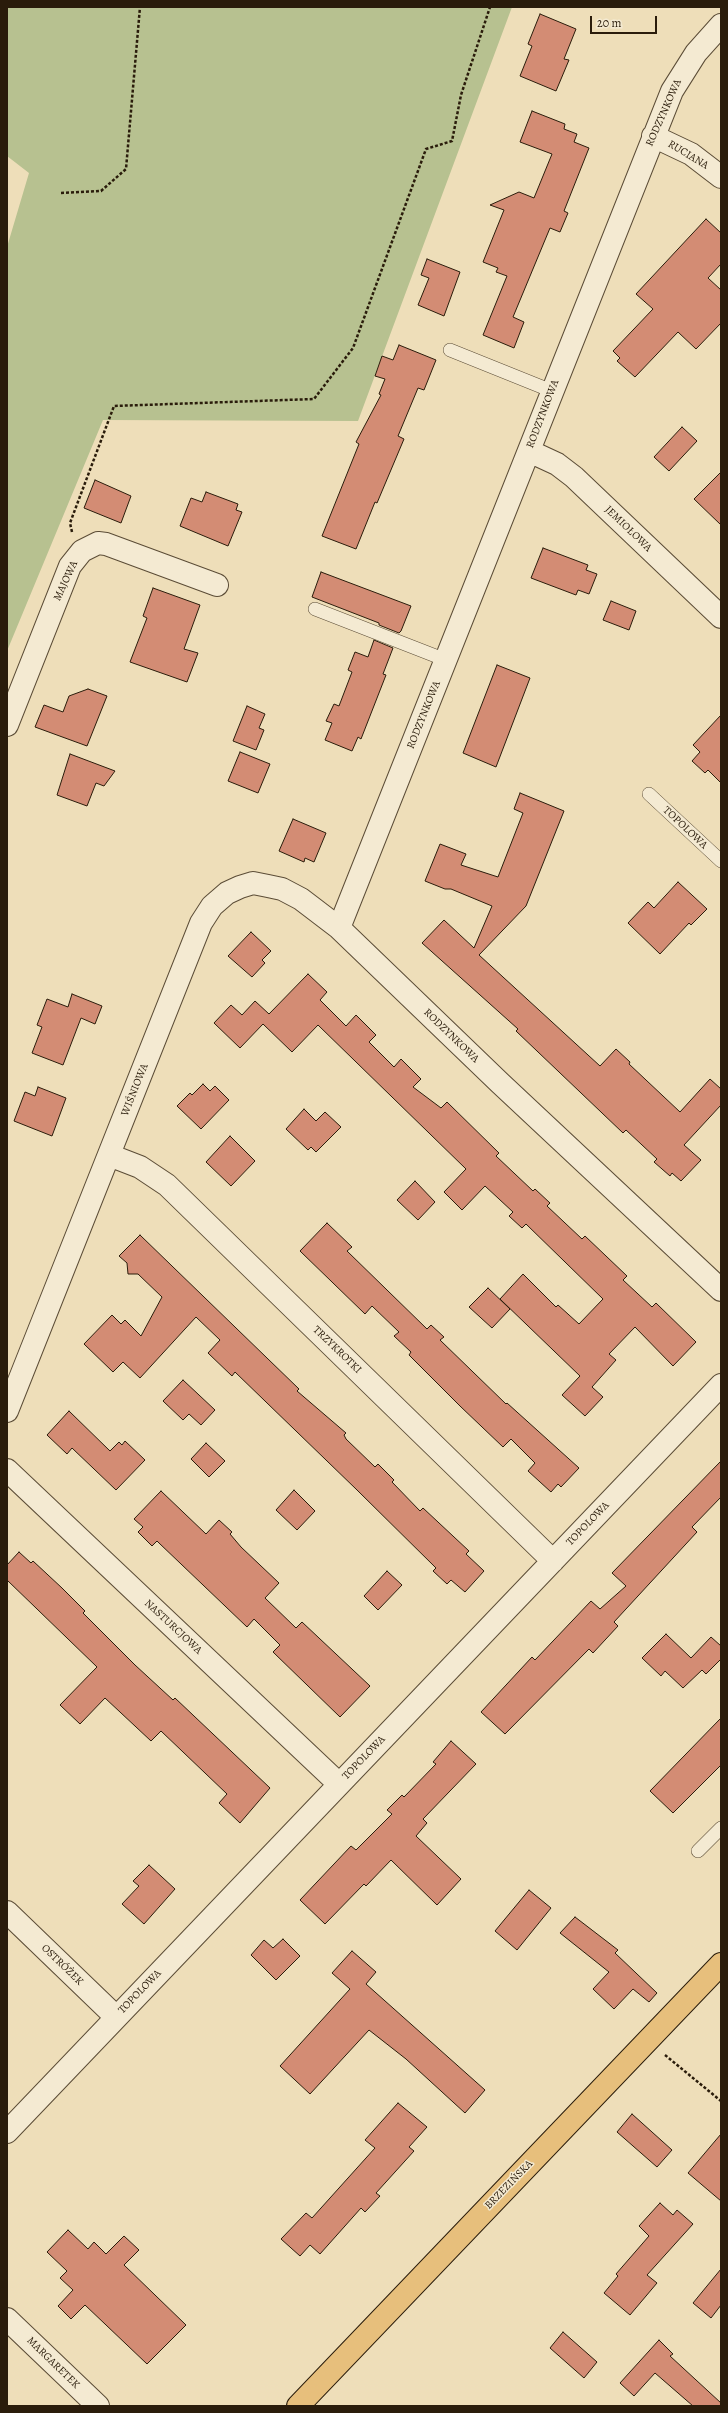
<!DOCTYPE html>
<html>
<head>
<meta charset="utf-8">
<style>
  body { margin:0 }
  #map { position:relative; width:728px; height:2413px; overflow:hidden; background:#eedeb9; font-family:Alegreya,serif }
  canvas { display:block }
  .frame { position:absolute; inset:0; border:8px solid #2a1c0b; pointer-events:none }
  .scale { position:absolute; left:590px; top:16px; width:67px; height:18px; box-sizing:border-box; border:2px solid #2a1c0b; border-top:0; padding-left:5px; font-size:12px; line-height:14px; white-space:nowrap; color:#2a1c0b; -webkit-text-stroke:3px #f4ead2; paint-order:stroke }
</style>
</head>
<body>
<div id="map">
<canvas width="728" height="2413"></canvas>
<div class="frame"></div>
<div class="scale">20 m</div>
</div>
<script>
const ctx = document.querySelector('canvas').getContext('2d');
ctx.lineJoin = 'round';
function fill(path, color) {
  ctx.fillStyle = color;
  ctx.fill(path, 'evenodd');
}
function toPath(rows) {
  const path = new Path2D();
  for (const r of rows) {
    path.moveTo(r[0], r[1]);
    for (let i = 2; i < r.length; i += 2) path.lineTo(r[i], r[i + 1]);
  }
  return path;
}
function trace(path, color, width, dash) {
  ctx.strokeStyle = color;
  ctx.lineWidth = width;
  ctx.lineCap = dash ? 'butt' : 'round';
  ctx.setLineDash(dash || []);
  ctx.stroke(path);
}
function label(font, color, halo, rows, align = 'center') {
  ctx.font = font + ' Alegreya,serif';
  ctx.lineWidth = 3;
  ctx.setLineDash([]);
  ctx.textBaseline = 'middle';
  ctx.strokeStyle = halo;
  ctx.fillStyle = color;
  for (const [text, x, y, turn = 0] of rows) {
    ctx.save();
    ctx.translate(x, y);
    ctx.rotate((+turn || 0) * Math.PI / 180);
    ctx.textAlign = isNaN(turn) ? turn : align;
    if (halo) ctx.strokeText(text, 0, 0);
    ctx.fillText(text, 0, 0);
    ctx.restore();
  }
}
const green = toPath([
  [7,7,512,7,358,421,103,420,7,651,7,247,29,173,7,156]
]);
const building = toPath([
  [540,14,576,29,564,59,569,60,556,91,520,76,532,46,528,44,540,14],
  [532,111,565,124,564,129,577,134,574,142,589,148,564,211,568,213,560,232,550,228,513,317,524,322,514,348,483,335,507,276,496,272,498,268,483,262,504,210,490,205,519,192,534,198,552,154,520,142,532,111],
  [706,219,721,233,721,264,708,278,721,290,721,323,696,349,678,332,635,377,617,361,620,358,613,351,653,309,636,294,706,219],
  [427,259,460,272,444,316,418,305,429,278,421,275,427,259],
  [399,345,436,360,424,390,418,388,398,436,404,439,377,503,375,502,356,549,322,536,359,444,356,442,381,395,379,394,385,379,375,376,382,356,393,360,399,345],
  [682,427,697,441,669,471,654,457,682,427],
  [721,472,721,525,694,499,721,472],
  [95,480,131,496,121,523,84,508,95,480],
  [206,492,238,504,236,510,242,512,228,546,180,526,191,498,202,502,206,492],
  [543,548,588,565,586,570,597,574,589,594,578,590,576,595,531,578,543,548],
  [321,572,411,606,401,631,399,633,379,625,379,623,312,597,321,572],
  [153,588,200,605,184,649,198,653,187,682,130,662,147,618,143,616,153,588],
  [611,601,636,611,629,630,603,620,611,601],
  [374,640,393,648,383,674,386,675,361,739,358,737,352,751,325,740,332,723,326,721,334,704,339,706,352,672,348,670,355,652,368,657,374,640],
  [497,665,530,678,496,767,463,753,497,665],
  [88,689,107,696,87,746,35,727,44,705,63,712,69,696,88,689],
  [247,706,265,714,259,728,264,730,256,750,233,741,247,706],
  [721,715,721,783,708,770,705,773,692,761,700,752,693,745,721,715],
  [240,752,270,764,258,793,228,781,240,752],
  [70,754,115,771,104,786,96,783,87,806,57,795,70,754],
  [520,793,564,811,526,906,479,955,600,1066,616,1049,630,1062,629,1064,680,1112,710,1079,721,1089,721,1105,684,1145,701,1160,681,1181,672,1173,670,1176,654,1162,657,1159,626,1130,623,1133,516,1031,518,1029,422,943,444,920,474,948,492,906,451,889,445,889,425,881,440,844,466,854,461,865,498,877,523,813,514,809,520,793],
  [293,819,326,833,314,862,305,858,304,862,279,851,293,819],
  [678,882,707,909,691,925,689,923,660,954,628,923,648,902,654,908,678,882],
  [251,932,271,951,262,960,265,963,252,977,228,956,251,932],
  [308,974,327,992,320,1000,346,1026,356,1015,376,1035,369,1042,394,1067,401,1059,421,1079,413,1087,441,1108,447,1102,499,1153,496,1156,533,1191,535,1189,550,1203,547,1206,582,1239,585,1236,627,1276,623,1280,652,1307,656,1303,696,1342,673,1366,635,1327,609,1354,616,1360,592,1387,603,1397,585,1416,562,1395,580,1376,500,1299,523,1274,556,1307,558,1305,579,1324,603,1299,526,1224,522,1228,509,1216,513,1212,485,1186,462,1210,444,1192,466,1169,318,1025,292,1052,263,1024,240,1048,214,1023,231,1005,242,1015,255,1001,269,1014,308,974],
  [72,994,102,1006,95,1024,81,1018,63,1065,32,1053,42,1027,37,1025,47,999,68,1007,72,994],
  [203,1084,210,1091,215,1086,229,1100,201,1129,177,1106,190,1093,192,1095,203,1084],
  [38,1087,66,1098,52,1136,14,1121,25,1092,35,1096,38,1087],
  [304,1109,316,1121,325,1112,341,1127,316,1152,311,1147,308,1150,286,1129,304,1109],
  [230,1136,255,1161,231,1186,206,1162,230,1136],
  [415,1181,435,1202,418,1220,397,1200,415,1181],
  [327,1223,352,1247,347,1251,427,1329,431,1325,444,1337,440,1340,506,1404,507,1403,579,1468,561,1487,558,1484,551,1492,528,1471,535,1463,511,1439,503,1447,460,1406,409,1355,411,1352,394,1336,399,1332,372,1306,365,1314,300,1251,327,1223],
  [140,1235,299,1389,297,1391,346,1433,344,1435,346,1439,375,1467,378,1464,394,1480,392,1482,420,1511,423,1508,469,1551,466,1554,484,1571,465,1592,451,1580,447,1584,433,1571,436,1568,357,1490,235,1372,232,1376,208,1353,220,1340,196,1317,140,1378,123,1362,113,1372,84,1344,112,1315,121,1324,125,1320,141,1336,162,1297,138,1274,128,1274,127,1263,119,1256,140,1235],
  [488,1288,510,1309,492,1328,469,1307,488,1288],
  [183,1380,215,1410,201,1425,189,1414,183,1420,163,1401,183,1380],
  [69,1411,110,1451,119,1442,122,1445,125,1441,145,1460,116,1490,72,1448,67,1454,47,1435,69,1411],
  [206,1443,225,1461,209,1477,191,1459,206,1443],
  [721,1461,721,1497,692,1527,697,1532,614,1622,618,1626,593,1653,589,1649,505,1734,481,1712,532,1657,535,1660,591,1601,600,1609,626,1586,612,1573,721,1461],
  [294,1490,315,1511,297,1530,276,1510,294,1490],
  [161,1491,206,1534,219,1520,232,1532,230,1534,241,1547,279,1583,265,1598,296,1628,302,1622,370,1686,340,1717,273,1652,280,1645,254,1619,247,1627,159,1543,157,1541,152,1546,138,1532,143,1527,134,1519,161,1491],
  [19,1552,31,1563,33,1561,62,1588,85,1611,83,1613,135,1665,173,1700,175,1698,270,1788,240,1823,219,1803,227,1794,161,1731,151,1741,105,1698,80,1724,60,1705,97,1667,7,1580,7,1565,19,1552],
  [387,1571,402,1585,378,1610,364,1596,387,1571],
  [666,1634,691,1658,711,1637,721,1646,721,1659,706,1674,702,1670,683,1688,665,1671,661,1676,642,1658,666,1634],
  [721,1718,721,1765,673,1813,650,1791,721,1718],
  [451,1741,476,1764,423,1819,427,1823,416,1836,461,1879,437,1905,391,1860,366,1886,364,1884,325,1924,300,1900,351,1846,356,1850,392,1814,387,1810,402,1795,404,1797,436,1764,433,1762,451,1741],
  [149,1865,175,1889,144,1924,122,1904,139,1886,133,1881,149,1865],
  [529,1890,551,1908,517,1950,495,1931,529,1890],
  [575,1917,618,1950,615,1953,657,1993,649,2002,633,1989,614,2009,593,1989,609,1972,560,1933,575,1917],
  [283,1939,300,1956,276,1980,251,1955,264,1940,273,1948,283,1939],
  [352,1951,376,1972,366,1984,485,2090,465,2113,406,2059,369,2030,310,2094,280,2066,350,1989,332,1973,352,1951],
  [398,2103,427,2127,409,2147,414,2151,376,2193,380,2196,365,2212,361,2208,320,2254,310,2245,300,2256,281,2239,306,2213,312,2218,375,2148,365,2140,398,2103],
  [632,2114,672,2150,657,2167,617,2132,632,2114],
  [721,2134,721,2201,688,2173,721,2134],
  [660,2203,673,2215,677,2210,693,2224,647,2275,657,2283,630,2315,604,2293,618,2276,616,2274,649,2236,639,2226,660,2203],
  [68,2230,88,2249,94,2242,106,2254,124,2236,139,2250,124,2265,186,2325,147,2364,85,2305,71,2319,58,2306,73,2290,60,2278,67,2271,47,2252,68,2230],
  [721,2269,721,2305,711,2318,693,2303,721,2269],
  [563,2332,597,2362,584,2378,550,2348,563,2332],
  [659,2340,673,2354,670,2356,721,2403,721,2406,693,2406,655,2373,634,2396,620,2383,659,2340]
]);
const path = toPath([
  [61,193,101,191,126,169,140,7],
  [72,532,70,523,114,406,314,399,353,348,426,149,452,141,461,95,490,7],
  [665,2055,721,2101]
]);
const service = toPath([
  [450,350,552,391],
  [315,609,446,660],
  [649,794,721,861],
  [698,1851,721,1828]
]);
const minor = toPath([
  [721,25,696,53,672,91,339,928,500,1083,721,1290],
  [653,136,691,154,721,177],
  [529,451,557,464,574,477,721,617],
  [7,725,70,566,82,551,98,543,106,544,217,585],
  [109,1155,140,1167,167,1185,553,1561],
  [7,1411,201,923,212,906,227,893,240,887,253,883,268,886,282,889,301,899,339,928],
  [7,1470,339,1784],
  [7,1912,116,2017],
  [7,2132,721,1385],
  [7,2319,98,2406]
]);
const primary = toPath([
  [298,2406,721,1964]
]);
const streetNames = [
  ["RODZYNKOWA",664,113,-66],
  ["RUCIANA",688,155,31],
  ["RODZYNKOWA",543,414,-69],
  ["JEMIOŁOWA",628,529,44],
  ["MAJOWA",66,581,-65],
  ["RODZYNKOWA",424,715,-68],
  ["TOPOLOWA",685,828,43],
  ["RODZYNKOWA",451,1036,44],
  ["WIŚNIOWA",135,1090,-68],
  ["TRZYKROTKI",337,1350,44],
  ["TOPOLOWA",588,1524,-46],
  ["NASTURCJOWA",173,1627,43],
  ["TOPOLOWA",364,1758,-46],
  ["OSTRÓŻEK",62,1965,44],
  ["TOPOLOWA",140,1992,-46],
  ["BRZEZIŃSKA",509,2185,-46],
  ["MARGARETEK",53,2363,44]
];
fill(green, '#b7c190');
fill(building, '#d38c74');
trace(building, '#2a1c0b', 1);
trace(service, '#5b4c36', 14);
trace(minor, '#5b4c36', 24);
trace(primary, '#2a1c0b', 24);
trace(path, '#2a1c0b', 2.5, [3, 2]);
trace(service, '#f4ead2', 13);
trace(minor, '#f4ead2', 22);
trace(primary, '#e7bf7c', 22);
label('11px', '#2a1c0b', '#f4ead2', streetNames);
</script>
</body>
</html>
